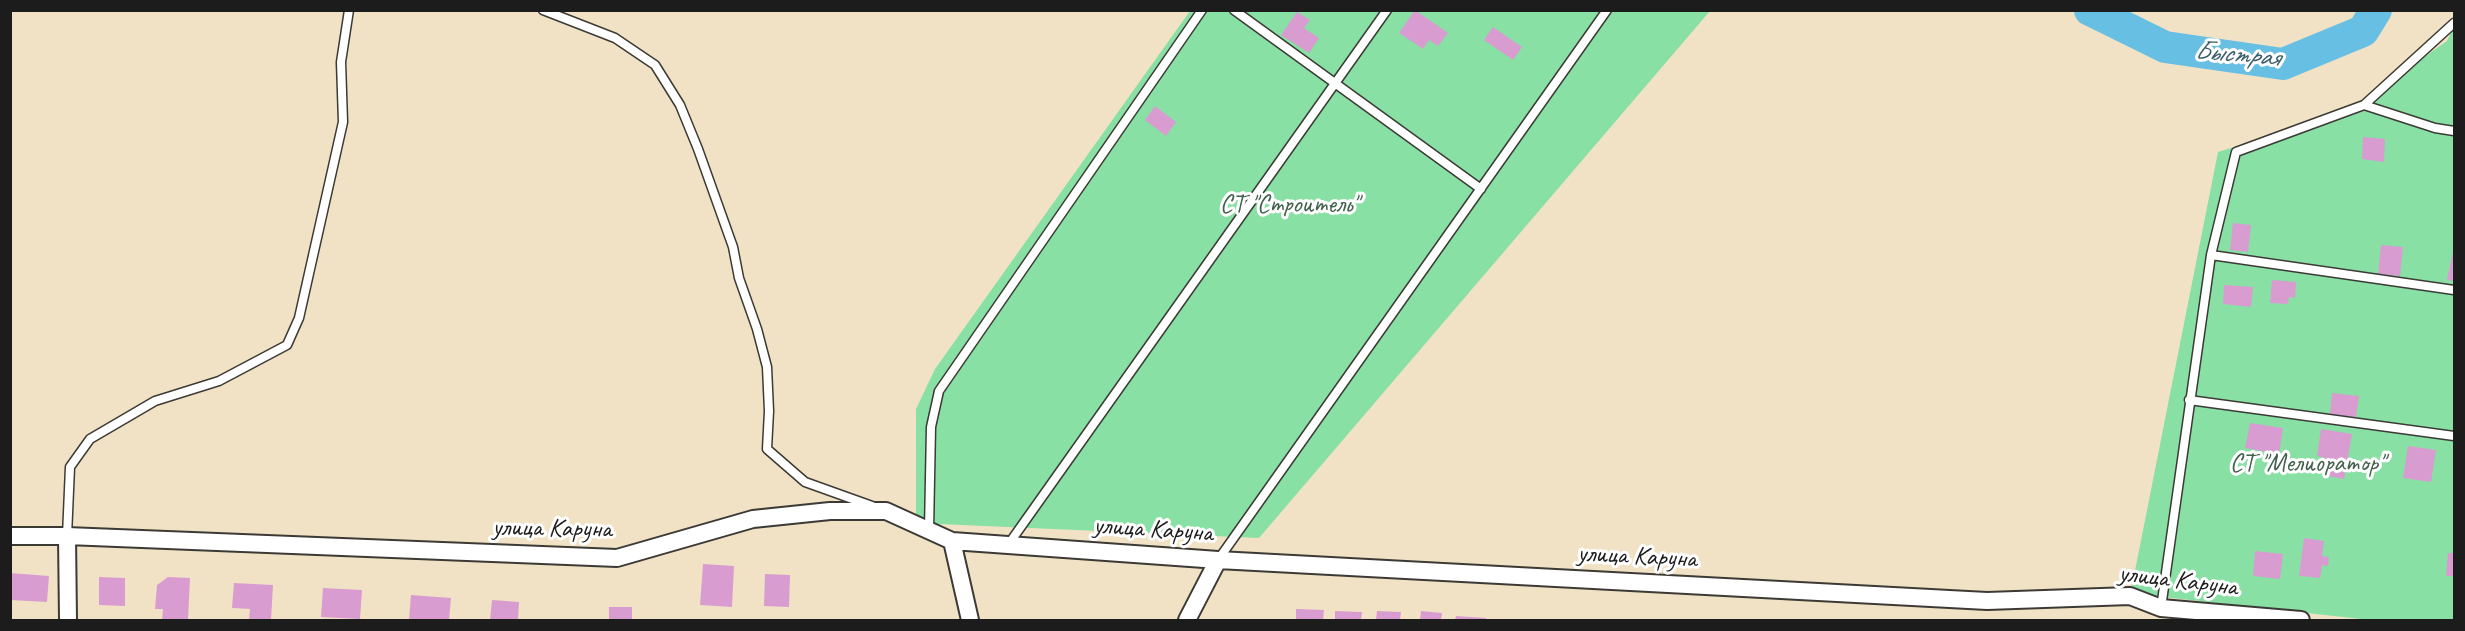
<!DOCTYPE html>
<html>
<head>
<meta charset="utf-8">
<style>
  body { margin:0 }
  #map { position:relative; width:2465px; height:631px; overflow:hidden; background:#f1e2c5; font-family:Caveat,sans-serif }
  canvas { display:block }
  .frame { position:absolute; inset:0; border:12px solid #1c1c1c; pointer-events:none }
</style>
</head>
<body>
<div id="map">
<canvas width="2465" height="631"></canvas>
<div class="frame"></div>
</div>
<script>
const ctx = document.querySelector('canvas').getContext('2d');
ctx.lineJoin = 'round';
function fill(path, color) {
  ctx.fillStyle = color;
  ctx.fill(path, 'evenodd');
}
function toPath(rows) {
  const path = new Path2D();
  for (const r of rows) {
    path.moveTo(r[0], r[1]);
    for (let i = 2; i < r.length; i += 2) path.lineTo(r[i], r[i + 1]);
  }
  return path;
}
function trace(path, color, width, dash) {
  ctx.strokeStyle = color;
  ctx.lineWidth = width;
  ctx.lineCap = dash ? 'butt' : 'round';
  ctx.setLineDash(dash || []);
  ctx.stroke(path);
}
function label(font, color, halo, rows, align = 'center') {
  ctx.font = font + ' Caveat,sans-serif';
  ctx.lineWidth = 6;
  ctx.setLineDash([]);
  ctx.textBaseline = 'middle';
  ctx.strokeStyle = halo;
  ctx.fillStyle = color;
  for (const [text, x, y, turn = 0] of rows) {
    ctx.save();
    ctx.translate(x, y);
    ctx.rotate((+turn || 0) * Math.PI / 180);
    ctx.textAlign = isNaN(turn) ? turn : align;
    if (halo) ctx.strokeText(text, 0, 0);
    ctx.fillText(text, 0, 0);
    ctx.restore();
  }
}
const green = toPath([
  [1190,11,1710,11,1259,538,916,523,916,409,935,369],
  [2454,26,2454,620,2370,620,2172,598,2130,596,2218,152,2342,114,2447,41]
]);
const river = toPath([
  [2090,10,2165,47,2283,64,2363,31,2376,10]
]);
const building = toPath([
  [1415,10,1448,33,1438,46,1429,40,1423,49,1399,33],
  [1297,12,1310,20,1304,28,1319,38,1309,53,1281,35],
  [1493,27,1522,47,1513,60,1484,40],
  [1155,106,1176,122,1166,136,1145,120],
  [2363,137,2385,139,2384,162,2362,159],
  [2233,223,2251,225,2248,252,2230,250],
  [2381,245,2403,247,2400,276,2378,274],
  [2453,252,2454,253,2454,281,2447,280],
  [2272,280,2296,282,2295,298,2289,297,2288,304,2270,303],
  [2224,285,2253,287,2251,307,2223,304],
  [2332,393,2359,396,2356,417,2330,414],
  [2250,423,2283,428,2279,454,2245,448],
  [2321,429,2352,434,2344,479,2322,475,2325,458,2317,456],
  [2408,446,2436,450,2431,482,2403,478],
  [2304,538,2324,541,2322,556,2329,557,2328,566,2322,565,2320,578,2299,576],
  [2255,551,2283,554,2280,579,2253,576],
  [2448,553,2454,553,2454,576,2446,576],
  [703,564,734,566,732,607,700,605],
  [10,573,49,576,47,602,10,600],
  [765,574,790,575,789,607,764,606],
  [99,577,125,578,125,606,99,605],
  [168,577,190,578,188,620,162,620,163,609,155,609,157,585],
  [234,583,273,585,271,620,249,620,250,609,232,608],
  [323,588,362,590,360,619,321,617],
  [411,595,451,598,449,620,409,620],
  [492,600,519,602,518,620,490,620],
  [609,607,632,607,632,620,609,620],
  [1296,609,1324,610,1323,620,1296,620],
  [1335,611,1362,612,1361,620,1335,620],
  [1377,611,1401,612,1400,620,1376,620],
  [1421,611,1442,613,1441,620,1420,620],
  [1456,616,1486,618,1486,620,1455,620]
]);
const lane = toPath([
  [543,10,615,38,655,65,680,105,698,149,733,247,739,278,757,329,767,367,769,411,767,449,805,482,872,506],
  [1234,10,1481,189],
  [2364,105,2435,128,2454,131],
  [2211,255,2454,290],
  [2189,400,2454,436],
  [929,530,931,427,939,391,1202,10],
  [67,536,70,467,90,439,155,401,219,381,287,345,299,318,343,122,341,62,349,10],
  [1008,545,1387,10],
  [1218,560,1607,10],
  [2161,608,2211,255,2236,152,2364,105,2454,23]
]);
const street = toPath([
  [10,536,67,536,617,558,753,519,830,511,886,511,952,541,1218,560,1987,601,2130,596,2161,608,2301,620],
  [67,536,68,620],
  [952,541,970,620],
  [1187,620,1218,560]
]);
const parkNames = [
  ["СТ \"Строитель\"",1289,205],
  ["СТ \"Мелиоратор\"",2307,464]
];
const streetNames = [
  ["улица Каруна",552,529,1],
  ["улица Каруна",1153,530,4],
  ["улица Каруна",1637,557,3],
  ["улица Каруна",2178,581,7]
];
const waterNames = [
  ["Быстрая",2237,55,5]
];
fill(green, '#88e0a5');
trace(river, '#67bfe4', 32);
fill(building, '#d99cd0');
trace(lane, '#3c3a35', 11);
trace(street, '#3c3a35', 20);
trace(lane, '#fff', 8);
trace(street, '#fff', 16);
label('26px', '#42614c', '#fff', parkNames);
label('26px', '#1c1c1c', '#fff', streetNames);
label('italic 27px', '#3a5d6c', '#fff', waterNames);
</script>
</body>
</html>
